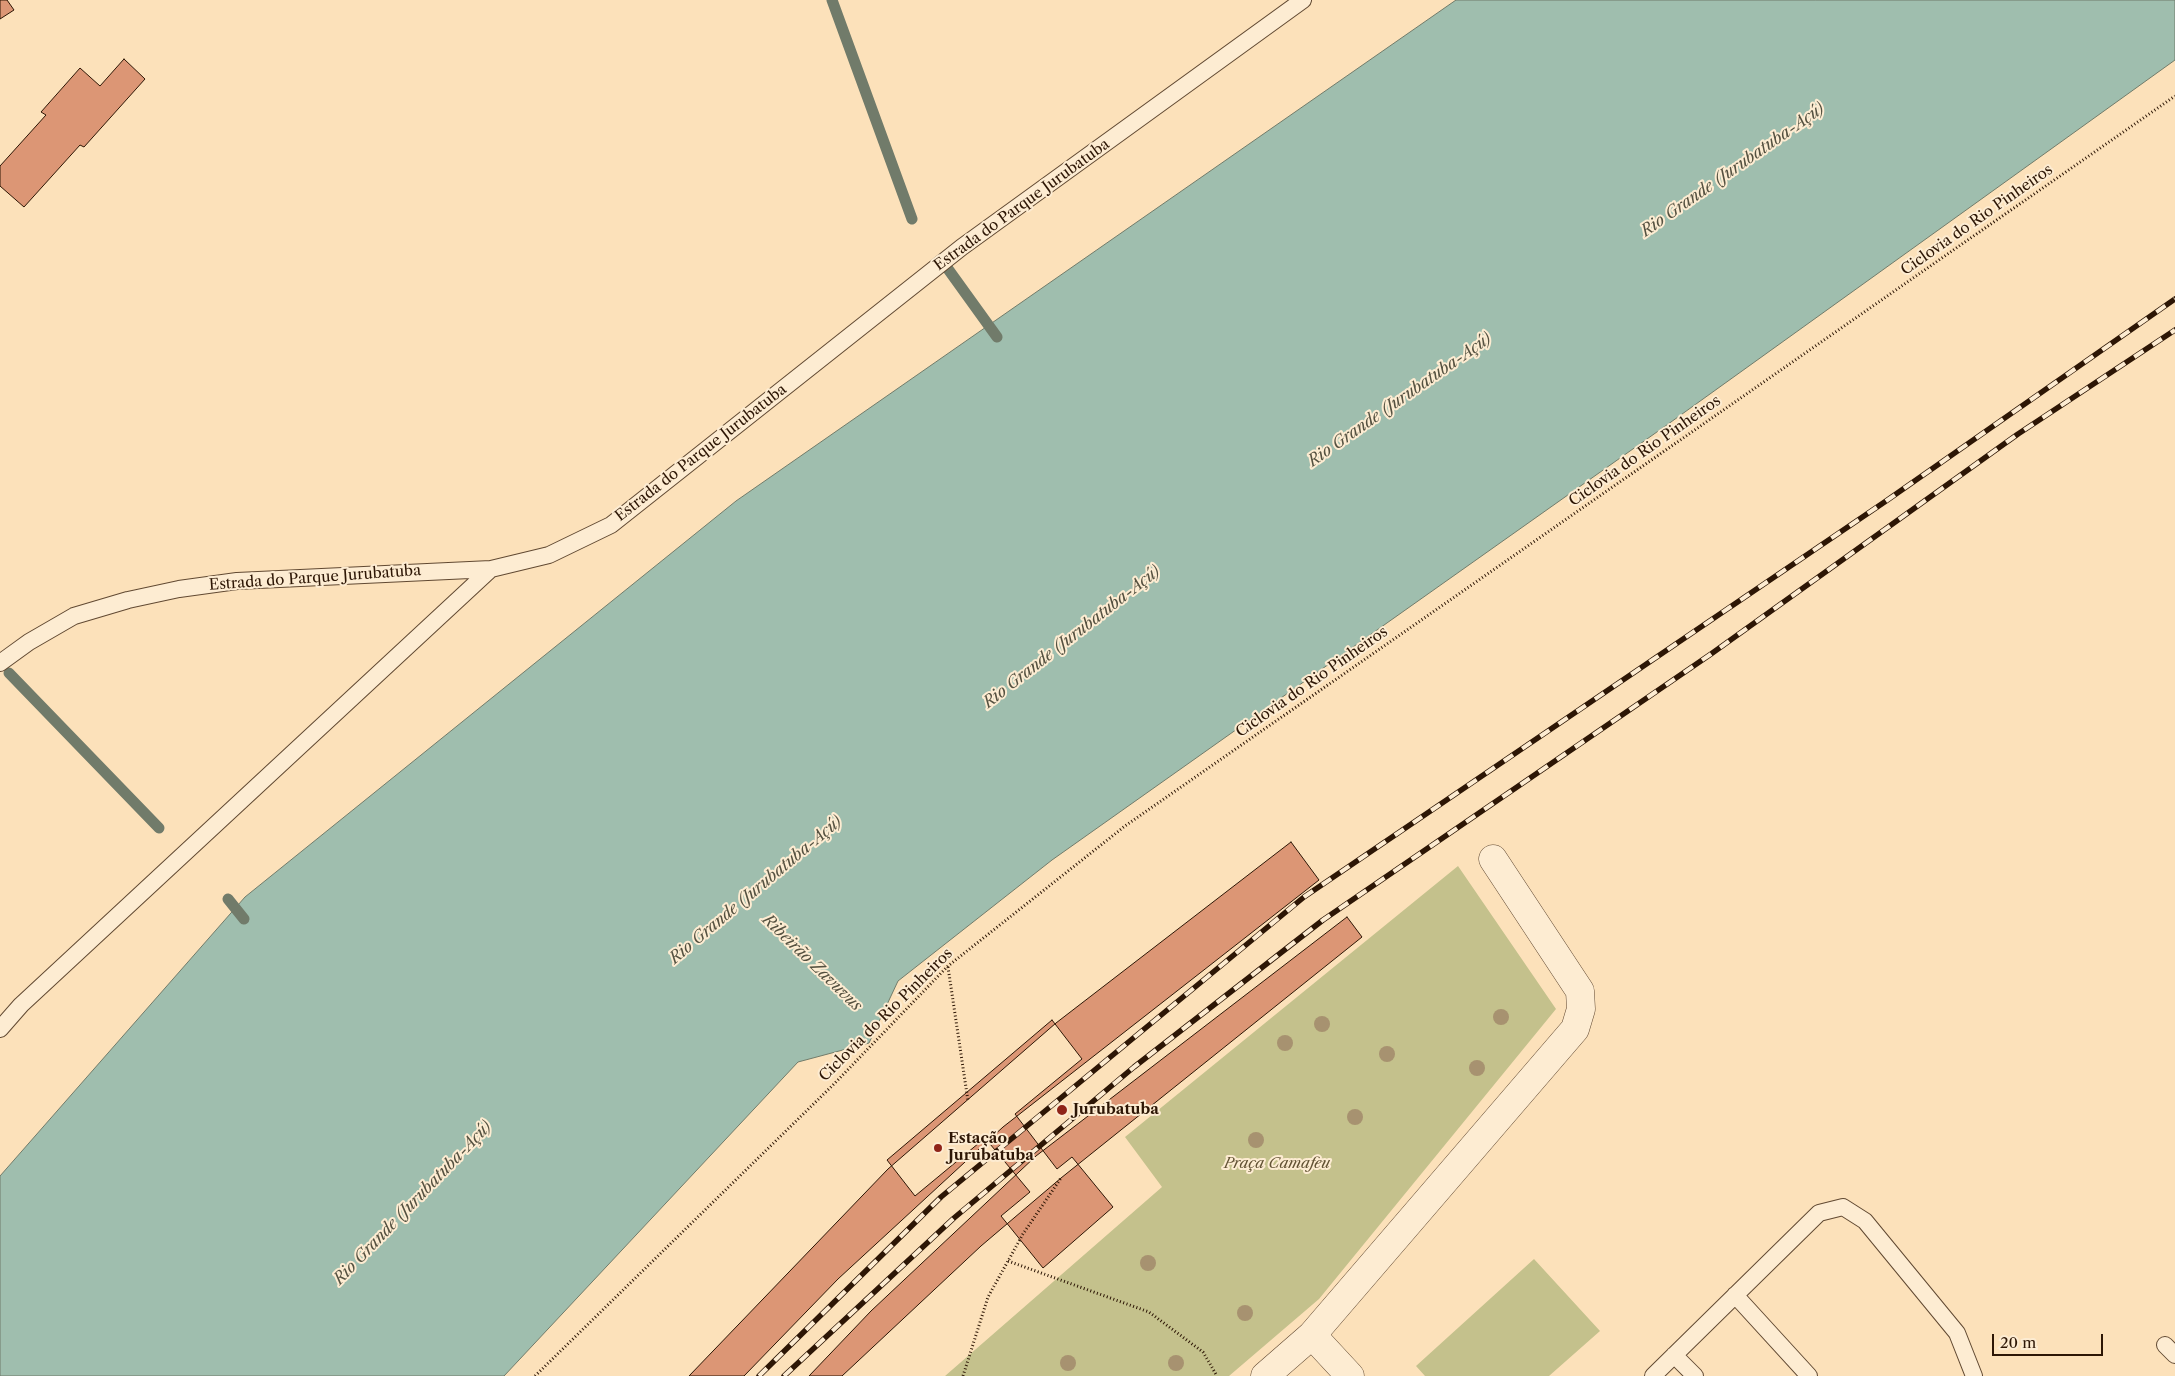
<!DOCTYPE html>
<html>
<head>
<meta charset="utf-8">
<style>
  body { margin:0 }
  #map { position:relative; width:2175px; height:1376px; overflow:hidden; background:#fce1ba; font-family:"Libre Caslon Text",serif }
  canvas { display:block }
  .scale { position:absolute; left:1992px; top:1334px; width:111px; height:22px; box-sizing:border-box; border:2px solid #2d1605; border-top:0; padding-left:6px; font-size:15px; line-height:18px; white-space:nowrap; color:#2d1605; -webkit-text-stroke:4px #fdecd2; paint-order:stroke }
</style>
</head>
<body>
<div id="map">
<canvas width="2175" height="1376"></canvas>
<div class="scale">20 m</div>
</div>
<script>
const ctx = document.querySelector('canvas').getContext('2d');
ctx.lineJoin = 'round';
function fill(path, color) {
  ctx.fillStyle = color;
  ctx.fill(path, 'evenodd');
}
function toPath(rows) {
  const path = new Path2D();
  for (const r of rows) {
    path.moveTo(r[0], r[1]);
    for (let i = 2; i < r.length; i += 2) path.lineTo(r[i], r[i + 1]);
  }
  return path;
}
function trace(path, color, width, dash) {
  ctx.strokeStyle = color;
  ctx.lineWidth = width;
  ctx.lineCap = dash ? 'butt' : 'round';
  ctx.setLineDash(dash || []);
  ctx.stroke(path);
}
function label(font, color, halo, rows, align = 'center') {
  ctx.font = font + ' "Libre Caslon Text",serif';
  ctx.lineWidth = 4;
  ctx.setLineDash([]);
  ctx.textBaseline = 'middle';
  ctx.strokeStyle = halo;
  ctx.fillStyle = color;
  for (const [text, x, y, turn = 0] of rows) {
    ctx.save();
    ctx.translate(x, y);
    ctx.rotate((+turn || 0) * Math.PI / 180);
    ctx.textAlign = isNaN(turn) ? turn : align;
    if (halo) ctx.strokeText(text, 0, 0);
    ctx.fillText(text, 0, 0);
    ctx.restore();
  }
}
const green = toPath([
  [1458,866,1556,1009,1319,1299,1229,1376,945,1376,1162,1187,1125,1137],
  [1534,1259,1600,1331,1549,1376,1425,1376,1416,1366]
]);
const water = toPath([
  [1456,0,2175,0,2175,60,1671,422,1052,860,898,981,869,1043,798,1062,504,1376,0,1376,0,1176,245,897,736,501,1456,0]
]);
const stream = toPath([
  [832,0,912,219],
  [948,269,997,337],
  [9,673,159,828],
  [228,899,244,919]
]);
const building = toPath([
  [0,0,7,0,14,10,0,19,0,0],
  [124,59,145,79,84,147,80,145,24,207,0,186,0,166,46,115,41,112,80,68,100,86,124,59],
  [1291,842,1319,880,1003,1127,838,1279,744,1376,689,1376,888,1169,1056,1023,1291,842],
  [1347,917,1362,937,1061,1178,981,1246,842,1376,809,1376,871,1311,1036,1156,1347,917],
  [1052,1020,1082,1059,1015,1114,1057,1169,1072,1157,1113,1207,1043,1268,1001,1216,1030,1192,985,1138,915,1196,887,1160,1052,1020]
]);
const path = toPath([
  [948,967,968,1101],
  [1008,1261,1149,1312,1203,1352,1217,1376],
  [535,1376,834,1084,948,966,1125,826,2175,96],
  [963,1376,988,1297,1023,1234,1061,1178]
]);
const service = toPath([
  [0,663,29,642,74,616,128,600,179,589,237,581,491,569,549,555,611,525,962,247,1303,0],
  [0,1029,21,1005,491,569],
  [1735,1295,1809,1376],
  [2165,1345,2175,1355],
  [1674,1355,1695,1376],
  [1653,1376,1819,1213,1843,1207,1865,1221,1957,1333,1974,1376]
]);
const minor = toPath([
  [1312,1335,1350,1376],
  [1265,1376,1312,1335,1575,1029,1581,1009,1580,991,1493,859]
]);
const rail = toPath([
  [759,1376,941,1197,1304,897,1886,501,2175,299],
  [784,1376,954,1218,1134,1067,1323,920,1711,654,2018,434,2175,330]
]);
const trees = [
  [1501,1017],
  [1322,1024],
  [1285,1043],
  [1387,1054],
  [1477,1068],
  [1355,1117],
  [1256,1140],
  [1148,1263],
  [1245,1313],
  [1068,1363],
  [1176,1363]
];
const markers = [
  [1062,1110,6,"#8f2418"],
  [938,1148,5,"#8f2418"]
];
const streetNames = [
  ["Estrada do Parque Jurubatuba",1022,205,-36],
  ["Ciclovia do Rio Pinheiros",1977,220,-35],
  ["Ciclovia do Rio Pinheiros",1645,451,-35],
  ["Estrada do Parque Jurubatuba",701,453,-38],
  ["Estrada do Parque Jurubatuba",315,578,-4],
  ["Ciclovia do Rio Pinheiros",1312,682,-35],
  ["Ciclovia do Rio Pinheiros",886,1015,-45]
];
const poiNames = [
  ["Jurubatuba",1073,1110],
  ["Estação",948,1139],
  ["Jurubatuba",948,1156]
];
const parkNames = [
  ["Praça Camafeu",1277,1164]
];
const waterNames = [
  ["Rio Grande (Jurubatuba-Açú)",1733,170,-35],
  ["Rio Grande (Jurubatuba-Açú)",1400,400,-35],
  ["Rio Grande (Jurubatuba-Açú)",1072,637,-38],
  ["Rio Grande (Jurubatuba-Açú)",756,890,-40],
  ["Ribeirão Zavuvus",812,963,44],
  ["Rio Grande (Jurubatuba-Açú)",413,1203,-46]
];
fill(green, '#c4c18c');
fill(water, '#9fbeae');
trace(water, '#717b6a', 1);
trace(stream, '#717b6a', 11);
fill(building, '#dc9675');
trace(building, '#2d1605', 1);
trace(service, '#614932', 18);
trace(minor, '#614932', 29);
trace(path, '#2d1605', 3, [1, 2.5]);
trace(service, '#fdecd2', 16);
trace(minor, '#fdecd2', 28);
trace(rail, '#2d1605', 5.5);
trace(rail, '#fdecd2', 4, [11]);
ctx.fillStyle = '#a79270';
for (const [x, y] of trees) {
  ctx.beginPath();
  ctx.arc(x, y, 8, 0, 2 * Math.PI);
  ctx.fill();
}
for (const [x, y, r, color] of markers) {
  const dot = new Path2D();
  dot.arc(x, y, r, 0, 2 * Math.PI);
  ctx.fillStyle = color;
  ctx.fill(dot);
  trace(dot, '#fdecd2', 2);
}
label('15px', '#2d1605', '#fdecd2', streetNames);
label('bold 15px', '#2d1605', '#fdecd2', poiNames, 'left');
label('italic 15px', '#625234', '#fdecd2', parkNames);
label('italic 16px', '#555140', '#fdecd2', waterNames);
</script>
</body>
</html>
